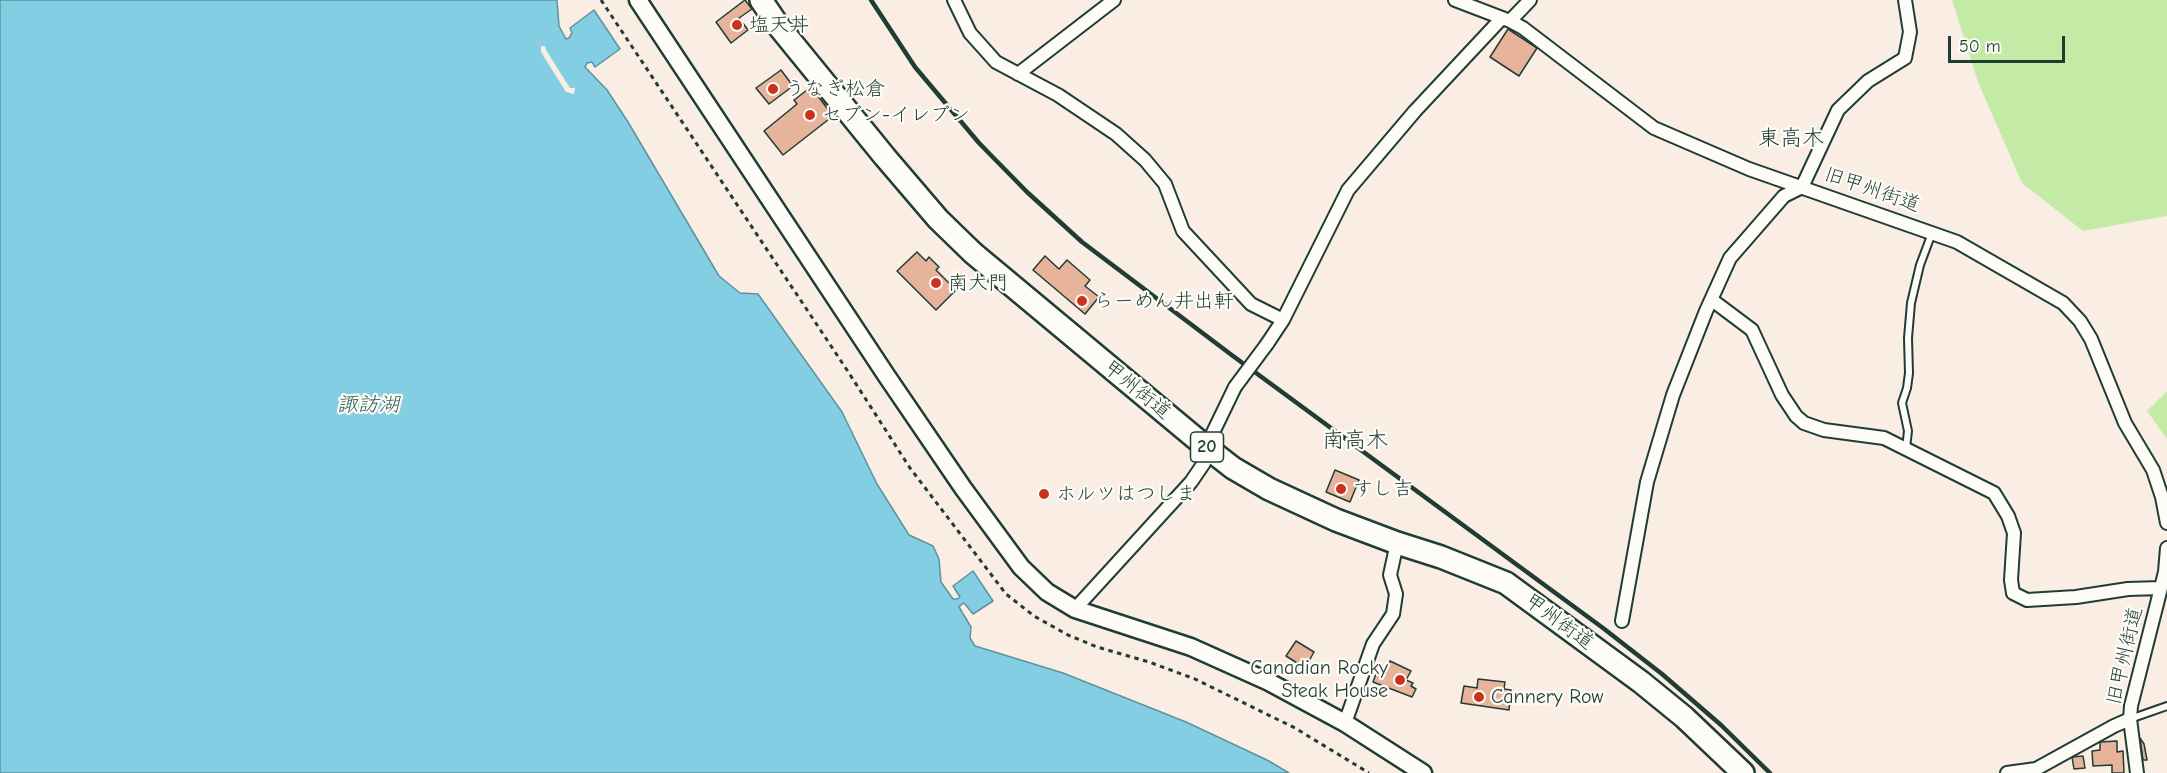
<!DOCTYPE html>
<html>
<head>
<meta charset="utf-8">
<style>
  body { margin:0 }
  #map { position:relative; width:2167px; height:773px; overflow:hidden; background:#f9ede4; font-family:"Comic Neue",sans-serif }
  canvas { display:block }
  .scale { position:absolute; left:1948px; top:36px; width:117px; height:27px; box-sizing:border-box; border:3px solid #1f3d34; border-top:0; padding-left:8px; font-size:18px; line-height:21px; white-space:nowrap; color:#1f3d34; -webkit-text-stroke:4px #fdfcf7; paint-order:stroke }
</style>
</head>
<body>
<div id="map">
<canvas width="2167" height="773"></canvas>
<div class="scale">50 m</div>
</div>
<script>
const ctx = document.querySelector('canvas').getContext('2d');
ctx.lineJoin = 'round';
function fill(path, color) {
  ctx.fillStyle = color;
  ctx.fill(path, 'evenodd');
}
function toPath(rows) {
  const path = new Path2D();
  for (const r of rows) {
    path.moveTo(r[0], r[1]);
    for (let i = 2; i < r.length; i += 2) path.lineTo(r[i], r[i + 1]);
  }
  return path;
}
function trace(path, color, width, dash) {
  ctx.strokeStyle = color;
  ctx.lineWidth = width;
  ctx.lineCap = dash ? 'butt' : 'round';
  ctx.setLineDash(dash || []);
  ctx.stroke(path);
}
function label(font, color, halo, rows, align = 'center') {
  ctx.font = font + ' "Comic Neue","Klee One",sans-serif';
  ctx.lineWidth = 4.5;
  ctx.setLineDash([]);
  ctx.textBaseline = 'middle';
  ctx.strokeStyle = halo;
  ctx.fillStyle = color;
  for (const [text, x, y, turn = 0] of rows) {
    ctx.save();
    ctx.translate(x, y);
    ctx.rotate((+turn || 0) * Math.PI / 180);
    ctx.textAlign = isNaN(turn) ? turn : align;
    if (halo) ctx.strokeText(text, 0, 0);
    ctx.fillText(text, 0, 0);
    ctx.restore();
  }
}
const green = toPath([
  [1952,0,2167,0,2167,216,2083,231,2022,183,1978,82],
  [2167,391,2167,439,2147,411]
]);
const water = toPath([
  [0,0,557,0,559,26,566,39,569,38,572,33,570,28,594,10,620,49,595,67,592,62,587,63,585,67,607,90,628,122,719,276,740,293,758,294,842,412,877,484,909,535,933,546,939,559,941,582,953,599,957,599,960,597,953,586,973,571,993,601,973,614,965,604,963,603,959,607,971,627,970,638,975,646,1063,673,1186,722,1267,760,1289,773,0,773,0,0]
]);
const pier = toPath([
  [541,46,545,46,546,50,570,88,575,88,574,94,566,92,541,52]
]);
const building = toPath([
  [745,0,752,9,739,18,748,30,731,43,716,22,745,0],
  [1508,29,1537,48,1519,76,1490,57,1508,29],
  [781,70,793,86,769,104,756,88,781,70],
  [811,87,833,116,783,155,764,131,797,104,794,100,811,87],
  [917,252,926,261,929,257,939,267,936,270,956,290,936,310,897,271,917,252],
  [1045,256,1059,269,1067,260,1090,280,1085,286,1099,297,1085,314,1033,270,1045,256],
  [1335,470,1359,480,1350,502,1326,492,1335,470],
  [1296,641,1314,652,1305,668,1286,656,1296,641],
  [1390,661,1411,671,1406,680,1413,683,1411,686,1416,689,1412,697,1373,682,1377,671,1386,673,1390,661],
  [1478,679,1505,682,1504,689,1511,690,1509,710,1461,703,1464,686,1477,688,1478,679],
  [2140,738,2144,744,2147,760,2143,760,2140,738],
  [2117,741,2117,752,2123,751,2124,773,2112,773,2112,765,2093,766,2092,751,2100,750,2100,742,2117,741],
  [2083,756,2085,768,2074,769,2072,757,2083,756]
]);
const path = toPath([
  [601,0,847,370,910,468,1006,594,1034,616,1068,635,1097,647,1149,662,1195,679,1295,728,1369,773]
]);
const service = toPath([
  [1906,448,1908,431,1902,403,1907,388,1909,373,1908,338,1911,303,1920,265,1932,233],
  [2130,719,2167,706]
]);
const minor = toPath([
  [954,0,970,33,996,62,1058,95,1116,134,1145,160,1165,184,1183,231,1251,304,1283,320],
  [1455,0,1510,21,1523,28,1654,128,1749,169,1957,242,2063,303,2080,321,2091,339,2125,423,2153,470,2162,497,2167,523],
  [1510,21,1530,0],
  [1018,74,1114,0],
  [1712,300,1752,330,1782,395,1796,416,1804,423,1824,430,1884,438,1994,493,2008,516,2014,533,2011,580,2013,593,2027,600,2076,597,2128,589,2161,588],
  [1267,344,1283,320,1348,190,1415,111,1502,18],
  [1075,609,1191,482,1204,463,1206,447,1235,387],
  [1622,621,1647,482,1673,395,1706,311,1730,258,1784,196,1802,187,1838,110,1868,81,1905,58,1910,32,1905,0],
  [1345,723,1373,644,1393,614,1396,594,1390,575,1397,543],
  [2007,773,2036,769,2114,726,2130,719],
  [2137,773,2130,719,2131,706,2165,572,2167,548]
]);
const tertiary = toPath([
  [638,0,886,375,963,488,1021,567,1047,592,1075,609,1191,647,1269,682,1345,723,1423,773]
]);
const trunk = toPath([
  [761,0,780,28,885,157,938,219,973,253,1206,447,1233,468,1269,489,1336,520,1397,543,1441,557,1506,583,1641,682,1684,717,1743,773]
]);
const rail = toPath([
  [871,0,915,67,979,143,1027,192,1082,242,1233,356,1603,628,1662,674,1721,725,1770,773]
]);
const minorBridge = toPath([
  [1235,387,1267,344]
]);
const markers = [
  [737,25,6,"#c8321e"],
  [773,89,6,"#c8321e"],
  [810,115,6,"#c8321e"],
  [936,283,6,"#c8321e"],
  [1082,301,6,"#c8321e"],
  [1341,489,6,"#c8321e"],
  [1044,494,6,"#c8321e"],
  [1400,680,6,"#c8321e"],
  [1479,697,6,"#c8321e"]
];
const shields = [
  [1207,447,33]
];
const shieldNames = [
  ["20",1207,447]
];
const poiNames = [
  ["塩天丼",749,25],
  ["うなぎ松倉",785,89],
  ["セブン-イレブン",822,115],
  ["南大門",948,283],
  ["らーめん井出軒",1094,301],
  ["すし吉",1353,489],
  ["ホルツはつしま",1056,494],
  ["Canadian Rocky",1388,668,"right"],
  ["Steak House",1388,691,"right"],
  ["Cannery Row",1491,697]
];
const streetNames = [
  ["旧甲州街道",1872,190,19],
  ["甲州街道",1137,390,39],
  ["甲州街道",1559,622,36],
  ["旧甲州街道",2125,656,-77]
];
const waterNames = [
  ["諏訪湖",368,405]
];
const quarterNames = [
  ["東高木",1791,139],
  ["南高木",1355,441]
];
fill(green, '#c4eba6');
fill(water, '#83cee3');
trace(water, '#5b949d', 1.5);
fill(pier, '#f9ede4');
fill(building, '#e7b39a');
trace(building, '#1f3d34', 1.5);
trace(service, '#1f3d34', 10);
trace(minor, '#1f3d34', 16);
trace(tertiary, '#1f3d34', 21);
trace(trunk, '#1f3d34', 26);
trace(path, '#1f3d34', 3, [4.5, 4.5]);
trace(service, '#fdfcf7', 6);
trace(minor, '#fdfcf7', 12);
trace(tertiary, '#fdfcf7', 16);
trace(trunk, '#fdfcf7', 21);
trace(rail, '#1f3d34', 4.5);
trace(minorBridge, '#1f3d34', 16, []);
trace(minorBridge, '#fdfcf7', 12);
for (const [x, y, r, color] of markers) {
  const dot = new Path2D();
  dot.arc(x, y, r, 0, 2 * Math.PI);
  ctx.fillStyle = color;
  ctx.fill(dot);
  trace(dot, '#fdfcf7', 2);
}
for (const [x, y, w] of shields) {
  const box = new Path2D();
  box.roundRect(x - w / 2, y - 15, w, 30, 4.5);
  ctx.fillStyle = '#fdfcf7';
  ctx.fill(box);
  trace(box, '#1f3d34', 1.5);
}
label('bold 18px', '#1f3d34', null, shieldNames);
label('20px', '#1f3d34', '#fdfcf7', poiNames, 'left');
label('20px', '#1f3d34', '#fdfcf7', streetNames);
label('italic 21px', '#386160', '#fdfcf7', waterNames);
label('22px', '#1f3d34', '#fdfcf7', quarterNames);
</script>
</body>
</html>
